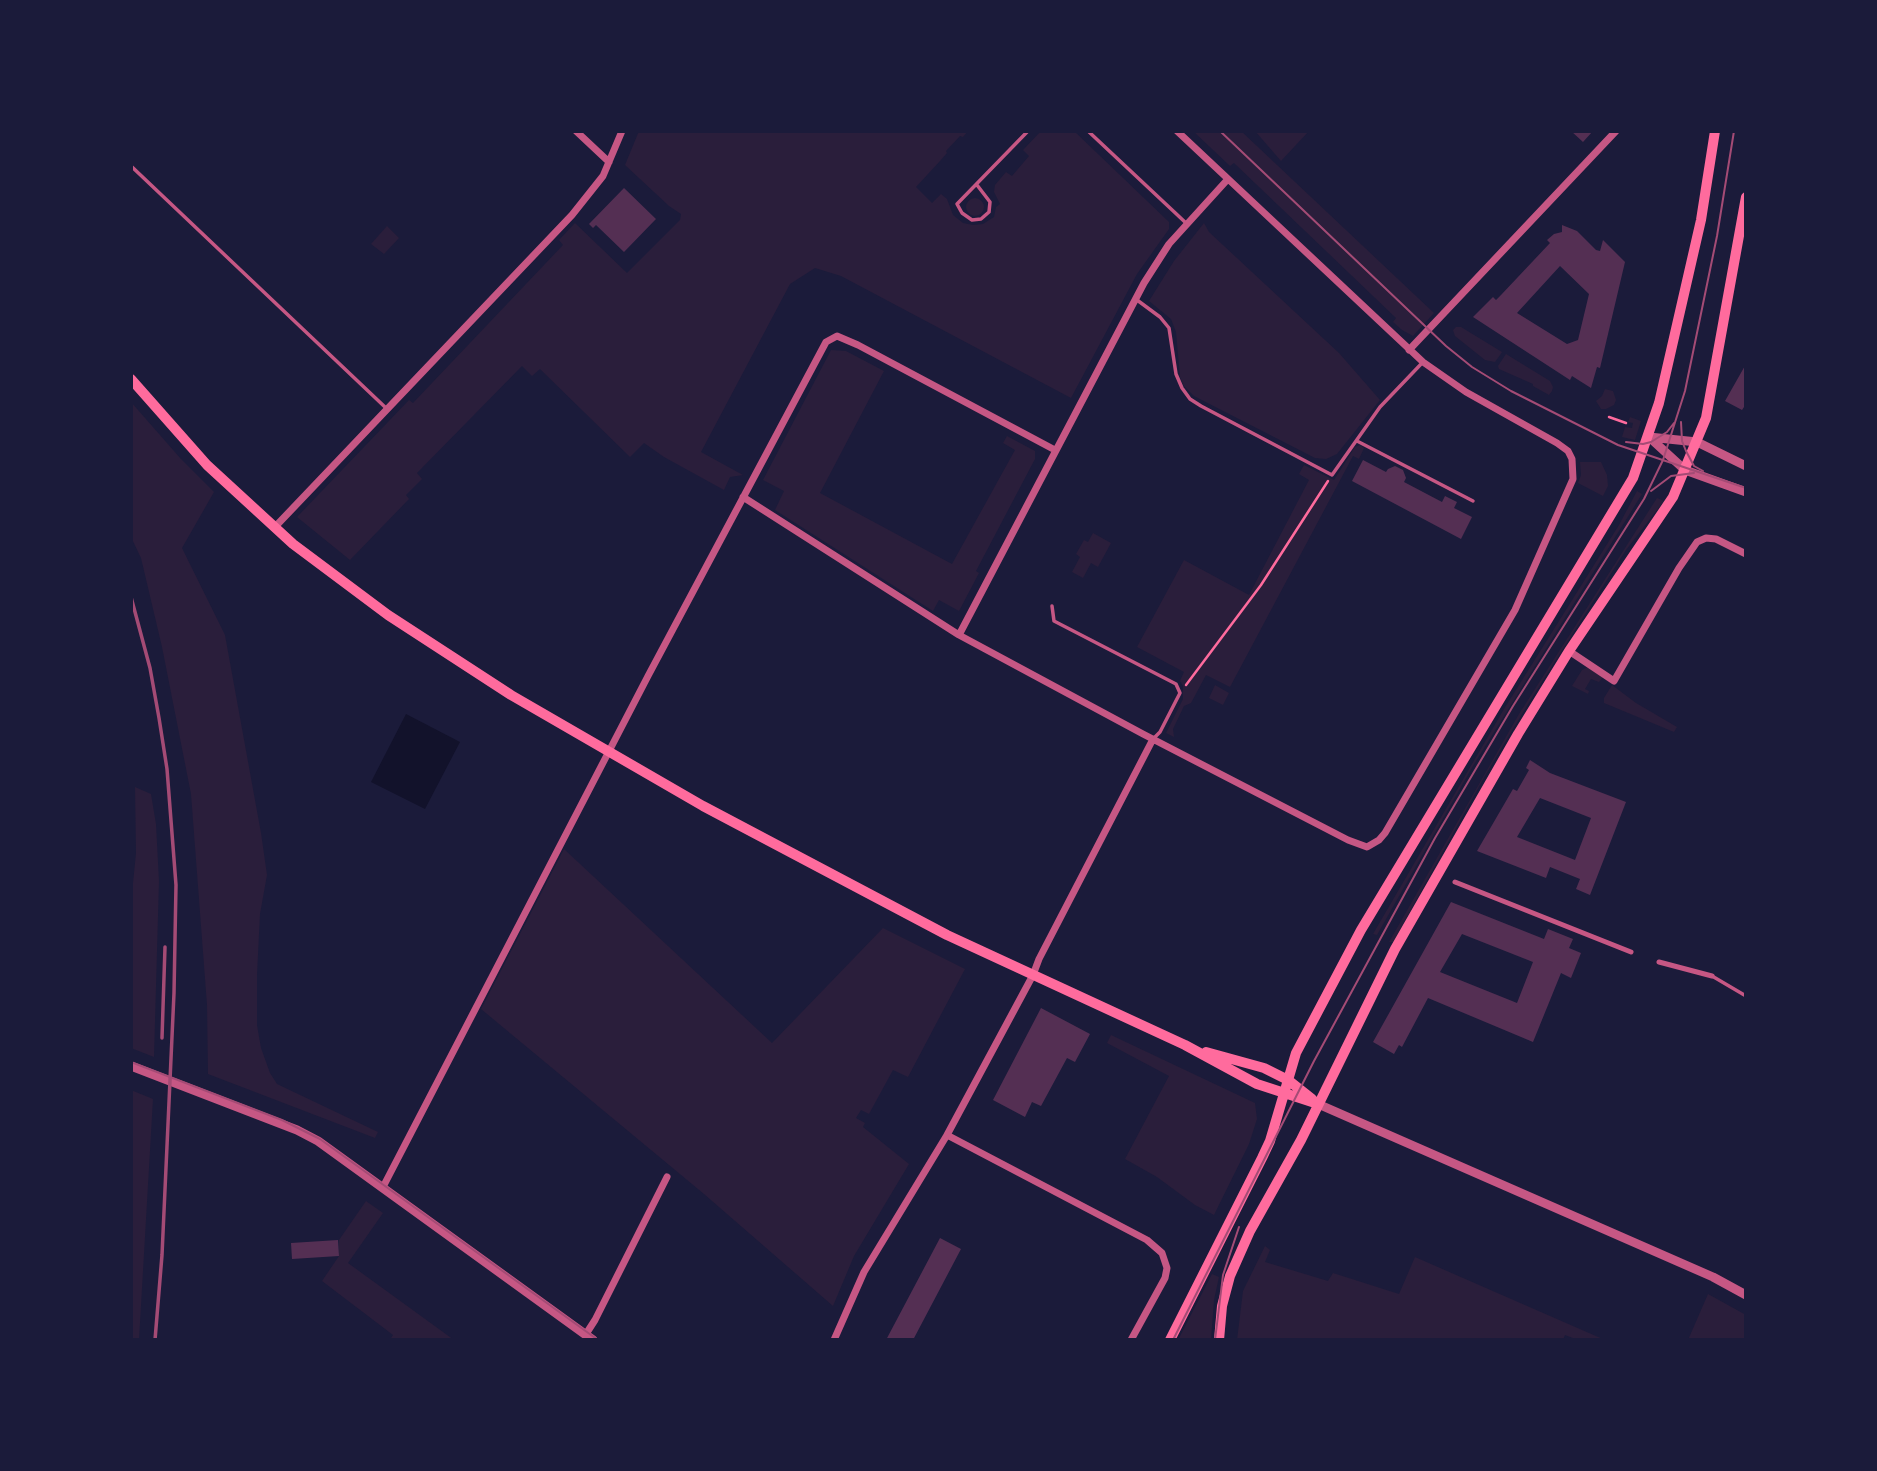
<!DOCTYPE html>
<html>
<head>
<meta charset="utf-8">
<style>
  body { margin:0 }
  #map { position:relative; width:1877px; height:1471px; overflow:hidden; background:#1b1b3a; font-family:"DejaVu Sans",sans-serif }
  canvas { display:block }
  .frame { position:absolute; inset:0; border:133px solid #1b1b3a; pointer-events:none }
</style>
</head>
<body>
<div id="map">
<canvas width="1877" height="1471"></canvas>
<div class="frame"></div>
</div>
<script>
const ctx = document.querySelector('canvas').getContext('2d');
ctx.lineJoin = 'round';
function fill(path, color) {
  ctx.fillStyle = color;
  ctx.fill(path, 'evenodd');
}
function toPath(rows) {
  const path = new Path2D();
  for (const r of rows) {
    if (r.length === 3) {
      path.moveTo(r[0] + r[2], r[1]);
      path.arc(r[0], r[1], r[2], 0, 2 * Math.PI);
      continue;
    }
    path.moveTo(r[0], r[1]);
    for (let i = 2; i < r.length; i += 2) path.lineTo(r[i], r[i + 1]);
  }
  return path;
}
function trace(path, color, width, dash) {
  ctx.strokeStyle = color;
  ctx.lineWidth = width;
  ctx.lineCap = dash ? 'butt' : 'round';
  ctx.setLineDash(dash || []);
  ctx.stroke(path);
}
const green = toPath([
  [639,131,968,131,963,137,960,136,946,151,947,153,940,161,916,187,932,203,941,194,947,199,953,215,963,223,973,225,983,224,994,217,996,207,1000,204,994,192,995,185,1006,172,1012,176,1029,156,1023,150,1041,131,1074,131,1169,222,1169,229,1137,274,1071,398,841,276,815,268,790,284,701,452,743,475,730,477,724,490,664,457,644,443,630,457,540,369,532,376,522,366,417,473,422,479,406,495,409,499,350,560,297,517,409,400,413,403,563,245,559,240,575,223,627,273,680,220,681,214,669,206,625,165],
  [1193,131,1241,131,1434,313,1413,336,1402,330,1393,322,1396,318,1234,163,1230,166],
  [1255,131,1309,131,1281,161],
  [975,207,9],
  [1204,223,1209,232,1339,353,1380,400,1337,454,1326,459,1315,458,1194,396,1184,386,1180,377,1176,332,1171,319,1149,301,1174,261],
  [387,226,399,238,384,254,371,244],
  [1456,327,1461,327,1502,352,1500,355,1495,362,1485,360,1455,336,1453,330],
  [831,350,846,351,884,371,820,493,952,564,1015,450,1003,443,1007,436,1035,451,1035,459,976,571,979,573,959,611,939,600,933,611,775,510,784,491,763,480],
  [1506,354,1550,381,1553,387,1552,391,1549,395,1533,386,1533,384,1499,369,1498,366],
  [1605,389,1613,391,1616,400,1614,405,1606,409,1601,409,1596,401,1602,396],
  [131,402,181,459,214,492,182,548,225,635,261,833,267,875,260,914,257,975,257,1025,261,1048,270,1073,277,1084,378,1132,375,1138,208,1074,207,1005,191,794,162,647,141,558,131,537],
  [1630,417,1641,421,1635,440,1622,437,1625,427,1632,428,1633,423,1628,422],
  [1360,445,1364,448,1359,459,1353,456,1230,687,1206,675,1191,703,1184,706,1173,729,1174,737,1166,733,1183,699,1183,686,1180,681,1184,672,1137,647,1184,560,1249,595,1309,480,1299,474,1304,465,1334,480,1355,447],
  [1580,462,1601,462,1607,475,1608,486,1603,496,1578,483,1581,475],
  [1637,491,1642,494,1473,766,1377,935,1373,934,1504,709,1619,525],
  [1657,498,1664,501,1626,550,1530,701,1486,774,1393,942,1389,942,1519,714],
  [1093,533,1111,543,1098,567,1091,563,1083,578,1072,572,1080,557,1076,554,1084,540,1088,542],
  [1588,667,1603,677,1599,682,1591,679,1585,689,1589,691,1588,694,1572,686,1582,670],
  [1215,685,1229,693,1223,705,1209,698],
  [1612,685,1636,703,1677,727,1674,732,1604,703,1604,698],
  [135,787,151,794,156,824,159,881,154,1057,131,1048,131,903,136,853],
  [564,849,772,1043,883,928,965,969,908,1077,893,1070,869,1114,861,1110,856,1118,865,1123,863,1127,909,1164,854,1256,833,1306,704,1194,481,1009],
  [1111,1035,1255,1103,1257,1119,1249,1144,1214,1215,1195,1205,1157,1177,1125,1159,1169,1076,1107,1043],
  [131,1090,153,1099,139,1340,131,1340],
  [366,1201,383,1213,348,1263,454,1340,390,1340,393,1335,322,1281,339,1256,339,1240],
  [1265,1246,1270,1250,1265,1262,1328,1281,1333,1273,1399,1294,1415,1257,1605,1340,1578,1340,1565,1335,1563,1340,1237,1340,1243,1291],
  [1212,1274,1219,1277,1214,1300,1211,1340,1178,1340],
  [1708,1294,1746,1315,1746,1340,1688,1340]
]);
const water = toPath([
  [406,714,460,742,425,809,371,782]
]);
const building = toPath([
  [1571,131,1593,131,1583,142],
  [624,188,656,219,624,252,596,225,593,228,589,224],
  [1562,225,1577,231,1596,250,1600,251,1603,240,1625,262,1600,368,1597,367,1591,388,1572,376,1570,380,1473,317,1493,297,1496,300,1501,295,1550,243,1547,240,1554,234,1562,232],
  [1560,266,1589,294,1578,340,1567,344,1517,313],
  [1746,364,1746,404,1742,410,1725,401],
  [1363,460,1386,472,1388,469,1395,466,1403,470,1406,478,1404,482,1442,502,1445,496,1457,502,1454,508,1472,517,1461,539,1352,481],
  [1530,760,1550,773,1626,802,1590,895,1576,889,1580,879,1550,867,1546,878,1477,851,1513,789,1517,791,1529,770,1526,768],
  [1540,798,1591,818,1575,860,1517,837],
  [1451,902,1544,939,1548,929,1573,939,1569,948,1581,953,1571,978,1561,973,1533,1042,1428,998,1402,1047,1399,1045,1394,1054,1373,1042],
  [1462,934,1533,962,1517,1003,1440,972],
  [1041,1008,1090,1034,1075,1062,1067,1058,1041,1106,1032,1102,1025,1117,993,1100],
  [940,1238,961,1249,913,1340,886,1340],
  [338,1240,339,1256,292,1259,291,1243]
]);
const path = toPath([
  [1609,417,1626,423],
  [1186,685,1261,585,1328,481]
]);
const service = toPath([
  [1088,131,1186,223],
  [131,166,386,408],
  [977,185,990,202,989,212,981,219,972,220,962,213,957,204,1028,131],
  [1137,300,1160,317,1169,328,1176,374,1182,388,1190,399,1201,406,1332,475,1380,407,1423,362],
  [1357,441,1473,501],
  [1052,606,1054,621,1176,684,1180,693,1160,732,1153,739],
  [1712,976,1746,996]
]);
const pedestrian = toPath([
  [1455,882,1631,952],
  [1659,962,1712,976]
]);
const minor = toPath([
  [576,131,609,162],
  [1409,350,1616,131],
  [743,497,959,635,1143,734,1348,840,1367,847,1379,840,1385,833,1515,610,1573,479,1572,459,1568,451,1557,443,1466,392,1423,362,1177,131],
  [274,528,572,215,603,176,622,131],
  [959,635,1144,283,1169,244,1228,179],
  [1569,651,1614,681,1679,568,1697,542,1706,538,1716,539,1746,554],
  [947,1135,1147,1240,1162,1253,1167,1268,1165,1278,1131,1340],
  [383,1187,648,676,826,342,837,336,858,345,1055,450],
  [586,1334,595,1320,667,1177],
  [834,1340,864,1272,947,1135,1033,975,1039,959,1153,739]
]);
const tertiary = toPath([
  [1649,437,1685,470,1746,492],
  [1649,437,1697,442,1746,466],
  [131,1066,297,1130,318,1141,593,1340],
  [1318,1104,1713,1277,1746,1295]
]);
const secondary = toPath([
  [131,379,207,465,293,544,388,615,511,695,703,806,947,935,1185,1045,1257,1084,1318,1104],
  [1206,1052,1264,1068,1288,1080,1312,1099],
  [1170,1340,1262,1158,1270,1141,1296,1053,1361,930,1633,478,1659,403,1701,220,1715,131],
  [1219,1340,1222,1306,1230,1276,1250,1231,1301,1140,1395,949,1518,734,1569,651,1673,497,1706,418,1746,197]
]);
const tram = toPath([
  [1220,131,1446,346,1472,367,1511,391,1618,445,1746,488],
  [1681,422,1682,441,1686,451,1694,466,1703,471],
  [1626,442,1643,444,1651,442,1667,432,1674,423],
  [1651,491,1671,476,1694,473],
  [131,1062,282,1120,320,1139,598,1340],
  [1173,1340,1314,1061,1435,838,1513,706,1644,499,1663,460,1685,391,1717,236,1734,131],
  [1215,1340,1223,1275,1239,1227]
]);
const rail = toPath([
  [131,597,150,668,159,718,167,769,176,885,174,993,162,1255,155,1340],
  [162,1038,165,947]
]);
fill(green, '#2a1e3b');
fill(water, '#12122b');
fill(building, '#542f53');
trace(path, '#ff6b9d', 2.5);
trace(service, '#c65784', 3.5);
trace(pedestrian, '#c65784', 5);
trace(minor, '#c65784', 7);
trace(tertiary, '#c65784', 9);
trace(secondary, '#ff6b9d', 10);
trace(tram, '#a44b75', 2);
trace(rail, '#a44b75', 3.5);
</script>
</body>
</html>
